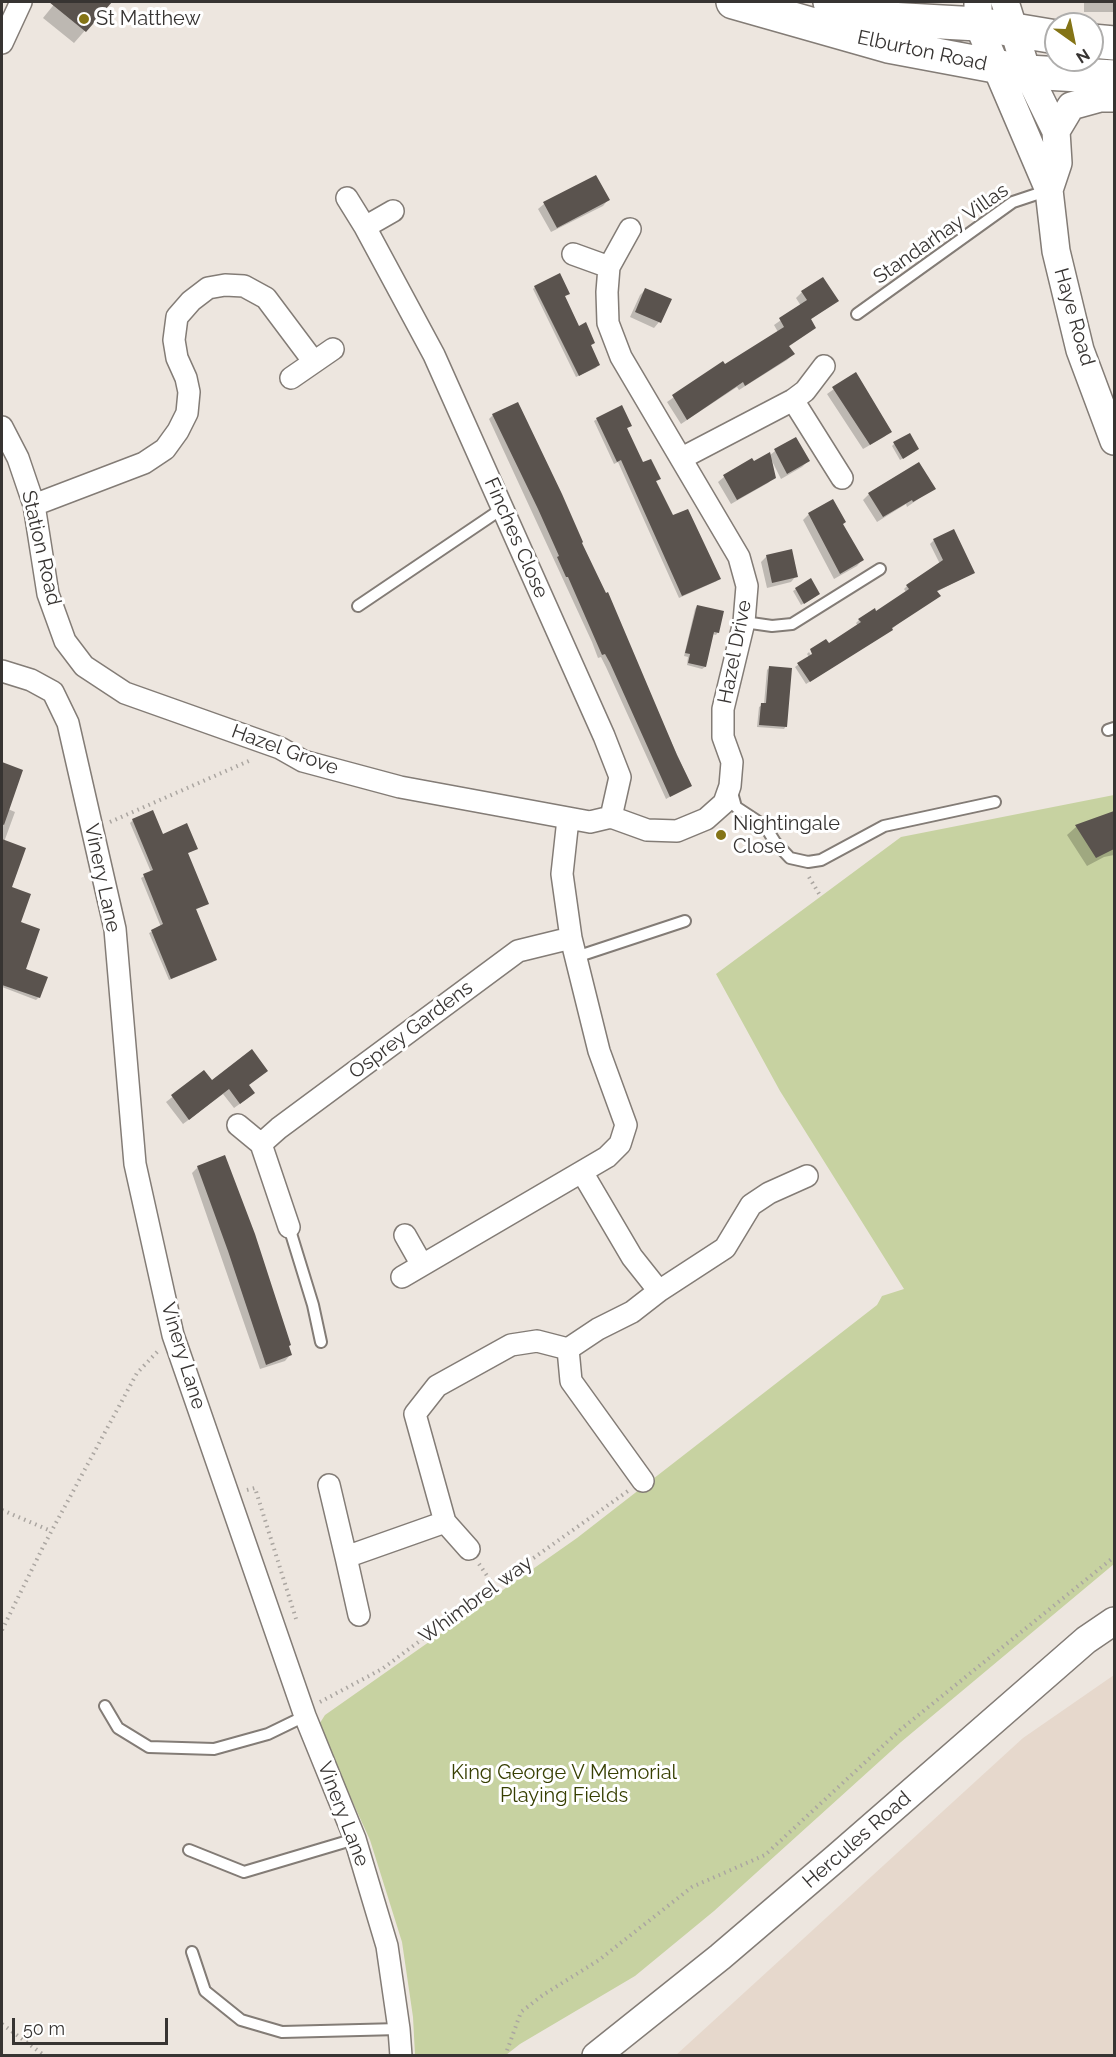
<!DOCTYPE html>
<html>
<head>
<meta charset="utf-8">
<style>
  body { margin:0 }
  #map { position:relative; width:1116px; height:2057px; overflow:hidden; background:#ede6df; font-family:Raleway,sans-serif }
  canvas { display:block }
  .frame { position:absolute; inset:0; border:3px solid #373432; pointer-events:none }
  .north { position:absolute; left:1044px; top:12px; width:60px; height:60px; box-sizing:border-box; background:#fff; border:2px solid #afaead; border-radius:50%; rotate:147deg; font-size:16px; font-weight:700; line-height:24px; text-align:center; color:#373432 }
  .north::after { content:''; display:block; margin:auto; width:21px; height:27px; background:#847416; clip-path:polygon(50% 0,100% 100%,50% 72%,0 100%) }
  .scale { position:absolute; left:12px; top:2018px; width:156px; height:27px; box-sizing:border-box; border:3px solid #373432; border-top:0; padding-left:8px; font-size:18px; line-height:21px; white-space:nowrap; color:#373432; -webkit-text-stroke:4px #fff; paint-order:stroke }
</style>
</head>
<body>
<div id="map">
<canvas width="1116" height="2057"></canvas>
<div class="frame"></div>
<div class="north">N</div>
<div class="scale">50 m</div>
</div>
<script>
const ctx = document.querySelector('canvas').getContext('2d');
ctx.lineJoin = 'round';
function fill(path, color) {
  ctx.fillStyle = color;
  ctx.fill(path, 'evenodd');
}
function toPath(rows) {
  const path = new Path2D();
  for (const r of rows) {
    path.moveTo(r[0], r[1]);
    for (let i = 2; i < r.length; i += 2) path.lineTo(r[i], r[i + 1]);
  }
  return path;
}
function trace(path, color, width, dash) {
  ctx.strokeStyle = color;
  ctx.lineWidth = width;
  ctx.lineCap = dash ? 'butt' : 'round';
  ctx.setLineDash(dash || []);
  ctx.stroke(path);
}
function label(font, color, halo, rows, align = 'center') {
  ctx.font = font + ' Raleway,sans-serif';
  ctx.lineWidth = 6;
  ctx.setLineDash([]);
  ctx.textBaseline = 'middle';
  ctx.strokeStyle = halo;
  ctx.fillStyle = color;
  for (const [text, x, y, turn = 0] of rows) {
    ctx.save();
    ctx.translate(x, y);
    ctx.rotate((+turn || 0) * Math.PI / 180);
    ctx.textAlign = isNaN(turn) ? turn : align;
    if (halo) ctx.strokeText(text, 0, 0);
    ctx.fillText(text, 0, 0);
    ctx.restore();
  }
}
const built = toPath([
  [1114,1675,1114,2055,676,2055,1023,1738]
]);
const green = toPath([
  [1114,795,1114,1564,901,1742,714,1911,635,1976,520,2044,506,2055,415,2055,413,2017,402,1942,370,1840,318,1726,325,1715,577,1538,877,1305,882,1296,904,1289,780,1091,716,974,901,837]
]);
const shadow = toPath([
  [56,2,110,2,74,43,43,18],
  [1084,2,1114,2,1114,12,1084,12],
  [596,177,608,200,603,206,551,232,538,209,544,204],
  [535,287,568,294,564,297,579,328,594,343,590,346,598,365,596,368,576,377,533,289],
  [646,289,670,300,659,322,654,328,630,317,640,295],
  [802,292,837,301,810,320,815,328,788,347,793,354,787,360,739,390,737,387,681,424,667,402,723,363,725,366,778,332,774,325,801,306,796,298],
  [855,374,890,431,884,437,863,449,827,394],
  [493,415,580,543,691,785,666,799,606,667,601,657,598,658,592,642,489,419],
  [597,419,630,426,626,429,643,464,659,479,655,482,672,517,717,581,679,598,618,462,614,464,594,421],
  [894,444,915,451,900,460,892,446],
  [775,451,808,461,802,467,781,479,771,459,774,477,768,483,731,504,718,482,724,477,752,461,753,463,769,456],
  [934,488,907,507,906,504,877,522,863,500,869,494],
  [809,514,842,524,862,560,857,566,834,579,803,520],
  [934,540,973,573,936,592,887,633,806,684,795,667,809,657,807,654,809,652,815,661,828,645,858,626,856,623,859,620,876,613,906,592,904,589,907,586,940,564,930,544],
  [767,556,796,576,791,582,767,588,761,562],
  [810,580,816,596,801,605,793,591],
  [697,606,718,632,716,635,712,634,705,667,702,669,687,665,688,657,684,656,695,609],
  [769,668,786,726,784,729,757,727,759,707,764,704,767,670],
  [2,764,21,771,8,809,15,812,4,842,10,888,19,923,24,970,39,997,36,1000,2,987],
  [1114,813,1114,855,1104,857,1087,866,1067,835,1076,827],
  [133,820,162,835,196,849,186,854,207,904,195,910,213,962,169,980,149,933,161,927,141,878,151,872,130,823],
  [204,1072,211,1082,248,1085,248,1098,234,1108,223,1094,183,1124,166,1102],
  [198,1167,287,1346,290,1355,285,1361,260,1369,192,1173]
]);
const building = toPath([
  [49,2,112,2,86,32],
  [596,175,610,200,557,228,543,202],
  [560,273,570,294,565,296,579,326,586,322,595,343,591,345,600,365,579,376,534,286],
  [823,277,839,301,811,319,816,328,789,346,795,354,745,386,743,382,687,420,672,395,723,361,725,364,784,327,779,318,807,300,801,291],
  [645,288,672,299,661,323,635,312],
  [856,372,892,432,870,445,832,387],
  [518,402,562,494,583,542,582,543,606,593,608,592,677,755,692,786,670,797,610,663,605,654,602,655,568,577,566,577,557,557,559,556,538,509,492,414],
  [622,405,632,426,627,428,643,462,651,459,661,479,656,481,673,515,688,509,721,579,682,596,621,460,617,462,596,418],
  [910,433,919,449,903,459,893,442],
  [796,437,810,461,787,474,774,449],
  [770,452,776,478,737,500,723,475,752,458,754,461],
  [919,462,936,489,913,502,912,500,883,517,868,493],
  [833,499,846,522,843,524,864,560,840,574,808,513],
  [954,529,975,573,937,591,941,596,892,628,893,630,810,682,797,663,812,654,810,649,826,639,829,643,861,622,858,619,875,608,876,611,909,589,906,585,943,560,933,539],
  [792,549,798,577,772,583,766,555],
  [811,578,820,594,804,604,795,588],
  [697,605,724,611,719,633,714,632,706,667,688,663,690,654,685,653],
  [769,666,792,668,787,727,759,725,761,703,766,703],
  [2,762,23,770,4,825,2,824],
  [153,810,163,834,187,823,198,849,188,853,209,904,196,909,217,960,171,979,151,930,163,924,143,874,153,870,132,819],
  [1114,811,1114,849,1096,858,1075,825],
  [2,839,26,848,12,887,31,894,21,922,40,929,26,969,48,977,40,998,2,985],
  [252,1049,268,1071,249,1085,255,1093,240,1104,229,1089,189,1120,171,1095,204,1070,212,1080],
  [225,1155,255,1234,291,1345,289,1346,292,1355,266,1365,228,1251,197,1166]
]);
const path = toPath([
  [110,822,251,760],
  [809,877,821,897],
  [247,1490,255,1488,297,1622],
  [2,1510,51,1531],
  [479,1564,494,1586],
  [2,1630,44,1545,137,1373,158,1351],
  [320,1702,382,1669,494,1586,628,1491],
  [2,2024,45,2056],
  [505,2056,521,2012,543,1995,599,1960,692,1887,765,1855,900,1730,1114,1557]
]);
const service = toPath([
  [857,314,1013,202,1049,190],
  [358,606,503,508],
  [744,622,772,626,792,624,880,569],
  [1108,730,1114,728],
  [731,789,736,807,765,826,775,842,790,858,808,862,821,860,884,826,995,802],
  [576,957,685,921],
  [289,1227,313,1305,321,1342],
  [105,1706,118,1728,149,1747,214,1749,268,1734,305,1716],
  [189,1850,244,1872,355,1839],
  [192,1952,205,1991,241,2020,282,2032,399,2029]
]);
const minor = toPath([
  [2,43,21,2],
  [365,227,393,211],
  [573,254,609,267],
  [291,378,333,349],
  [793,400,842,478],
  [2,427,18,458,34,505,48,594,65,641,84,666,125,693,280,748,303,761,400,787,590,822,611,817,620,777,604,736,434,355,365,227,347,198],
  [682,458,793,400,805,391,824,366],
  [34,505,144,463,165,449,178,431,187,413,189,392,186,378,177,358,174,340,177,317,191,301,208,288,225,285,244,286,266,298,314,362],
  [2,671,31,680,53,692,68,723,115,929,135,1164,173,1335,305,1716,355,1839,387,1946,399,2029,401,2056],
  [611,817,647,830,677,831,706,819,724,803,730,786,732,762,723,737,723,709,744,622,747,586,739,557,621,357,608,323,607,292,609,267,630,229],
  [238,1125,261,1144],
  [289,1227,261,1144,279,1128,518,951,571,938],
  [405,1235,422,1265],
  [402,1277,607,1157,620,1144,626,1125,599,1051,571,938,562,874,568,819],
  [659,1291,725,1248,751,1205,769,1193,807,1176],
  [568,1349,571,1381,643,1481],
  [329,1485,346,1557,445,1522],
  [469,1549,445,1522,415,1414,437,1386,511,1345,537,1341,568,1349,598,1329,632,1312,659,1291,632,1257,582,1172],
  [346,1557,359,1615]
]);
const tertiary = toPath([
  [978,2,978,24,1049,190,1056,251,1080,350,1114,441],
  [1005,2,1027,72,1056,131,1058,163,1049,190],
  [1056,131,1071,106,1100,98,1114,98],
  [596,2056,720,1957,836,1858,1086,1640,1114,1621]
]);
const primary = toPath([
  [733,2,888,46,1027,72,1114,77],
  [830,2,888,19,978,24,1056,37],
  [1092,41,1114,43]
]);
const markers = [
  [84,19,6,"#847416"],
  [721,835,6,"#847416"]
];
const poiNames = [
  ["St Matthew",96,19],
  ["Nightingale",733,824],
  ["Close",733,847]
];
const streetNames = [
  ["Elburton Road",922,51,12],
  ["Standarhay Villas",941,234,-35],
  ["Haye Road",1074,317,74],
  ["Finches Close",516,538,66],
  ["Station Road",41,548,77],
  ["Hazel Drive",735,652,-79],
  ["Hazel Grove",285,750,20],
  ["Vinery Lane",102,878,78],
  ["Osprey Gardens",411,1030,-37],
  ["Vinery Lane",183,1356,73],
  ["Whimbrel way",476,1600,-36],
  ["Vinery Lane",343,1814,69],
  ["Hercules Road",857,1840,-41]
];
const parkNames = [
  ["King George V Memorial",564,1773],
  ["Playing Fields",564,1796]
];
fill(built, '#e6d8cc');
fill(green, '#c7d2a1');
fill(shadow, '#0003');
fill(building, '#5a534e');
trace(service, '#837c76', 14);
trace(minor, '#837c76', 24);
trace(tertiary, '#837c76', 30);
trace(primary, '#837c76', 36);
trace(path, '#aba6a1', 4, [1.5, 4.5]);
trace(service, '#fff', 10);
trace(minor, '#fff', 21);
trace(tertiary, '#fff', 27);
trace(primary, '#fff', 33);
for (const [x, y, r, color] of markers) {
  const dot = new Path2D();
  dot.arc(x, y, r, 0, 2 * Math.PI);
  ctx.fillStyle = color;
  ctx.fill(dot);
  trace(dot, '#fff', 2);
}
label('20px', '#373432', '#fff', poiNames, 'left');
label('20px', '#373432', '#fff', streetNames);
label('20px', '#373f02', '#fff', parkNames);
</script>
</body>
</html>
